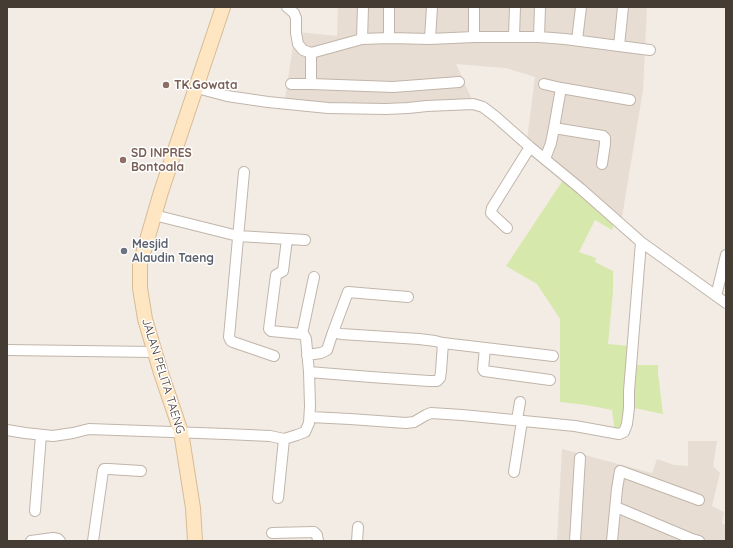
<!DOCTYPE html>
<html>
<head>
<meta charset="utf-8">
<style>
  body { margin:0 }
  #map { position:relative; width:733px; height:548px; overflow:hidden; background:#f3ece5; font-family:Quicksand,sans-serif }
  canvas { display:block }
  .frame { position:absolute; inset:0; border:8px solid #453c34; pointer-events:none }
</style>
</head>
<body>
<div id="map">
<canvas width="733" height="548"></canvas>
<div class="frame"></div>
</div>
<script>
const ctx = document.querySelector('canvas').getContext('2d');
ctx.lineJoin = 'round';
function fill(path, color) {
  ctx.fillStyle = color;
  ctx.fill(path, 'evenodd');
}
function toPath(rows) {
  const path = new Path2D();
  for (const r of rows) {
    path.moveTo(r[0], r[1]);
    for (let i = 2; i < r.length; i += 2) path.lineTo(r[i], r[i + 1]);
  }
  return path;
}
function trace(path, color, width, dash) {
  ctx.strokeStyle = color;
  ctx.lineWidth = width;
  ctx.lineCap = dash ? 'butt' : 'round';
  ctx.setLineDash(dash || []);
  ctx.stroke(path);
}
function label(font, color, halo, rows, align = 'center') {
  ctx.font = font + ' Quicksand,sans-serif';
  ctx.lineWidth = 3;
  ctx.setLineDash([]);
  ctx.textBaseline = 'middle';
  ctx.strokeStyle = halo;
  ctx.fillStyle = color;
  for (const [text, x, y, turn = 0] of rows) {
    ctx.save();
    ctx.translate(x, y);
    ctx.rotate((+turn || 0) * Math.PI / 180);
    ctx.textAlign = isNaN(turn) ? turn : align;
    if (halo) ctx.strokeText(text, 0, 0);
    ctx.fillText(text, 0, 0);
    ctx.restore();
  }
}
const residential = toPath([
  [338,7,647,7,643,90,621,223,527,140,535,77,506,68,456,64,473,102,406,108,284,105,293,46,298,32,337,36],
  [688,441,717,441,713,466,720,473,712,506,724,512,722,523,726,526,726,541,555,541,557,541,562,449,652,473,657,459,674,465,688,466]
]);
const green = toPath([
  [563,180,614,225,612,230,595,220,579,252,596,258,595,262,613,271,613,292,608,344,630,346,635,365,658,365,658,373,663,414,629,407,624,430,615,433,612,410,586,405,560,402,560,319,537,284,506,266]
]);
const street = toPath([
  [287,7,294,13,296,18,296,33,298,44,303,50,311,53,362,39,389,38,430,39,474,37,539,37,565,39,650,50],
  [474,7,474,37],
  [514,36,515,7],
  [539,37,540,7],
  [389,38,389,7],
  [362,39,363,7],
  [430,39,432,7],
  [577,40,581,7],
  [619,46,623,7],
  [311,53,311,84,393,87,459,82],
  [291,84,311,84],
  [544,84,561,88],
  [197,88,227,96,268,102,328,108,386,109,408,108,427,106,473,104,483,107,496,117,530,147,581,189,641,242,726,303],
  [554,128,561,88,630,100],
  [545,159,551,143,554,128,603,136,605,138,605,144,602,164],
  [244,172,229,337,231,341,233,342,274,356],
  [154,215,238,236,305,240],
  [507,228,493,215,491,213,492,208,530,147],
  [716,296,726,255],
  [302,334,314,277],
  [443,343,553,356],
  [485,348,483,369,484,371,550,380],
  [7,350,154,352],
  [307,355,321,353,327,350,333,332],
  [309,372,371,377,429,381,437,381,440,378,441,371,443,343,435,341,419,339,341,334,333,332,348,292,408,297],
  [310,417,350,419,406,423,414,422,426,415,431,413,462,415,575,426,619,434,624,432,627,424,629,408,629,391,641,242],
  [517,420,520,402],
  [7,430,25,433,53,436,73,433,89,429,226,434,270,436,284,439,297,435,305,432,309,423,310,406,309,372,306,339,304,335,302,334,271,331,269,329,276,275,283,271,287,239],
  [514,472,522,421],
  [278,498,284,439],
  [616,507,692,539,699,541],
  [35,511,41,435],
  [272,533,314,532,317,535,318,541],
  [31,541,53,538,58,539,60,541],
  [93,541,103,471,104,469,109,469,141,471],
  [357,541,358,527],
  [575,541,580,458],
  [612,541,617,489,620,471,699,500]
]);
const secondary = toPath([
  [195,541,193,508,181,432,161,373,145,319,140,288,140,264,161,192,223,7]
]);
const markers = [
  [166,85,4,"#8d6e63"],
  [123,160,4,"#8d6e63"],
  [124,251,4,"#6b7280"]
];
const educationNames = [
  ["TK.Gowata",174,85],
  ["SD INPRES",131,153],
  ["Bontoala",131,167]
];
const worshipNames = [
  ["Mesjid",132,244],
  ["Alaudin Taeng",132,258]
];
const streetNames = [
  ["JALAN PELITA TAENG",163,376,73]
];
fill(residential, '#e7ddd2');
fill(green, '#d7e8ac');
trace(street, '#c1b5aa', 12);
trace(secondary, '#d7bb95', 16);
trace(street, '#fff', 10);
trace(secondary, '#ffe6c2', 14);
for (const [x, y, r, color] of markers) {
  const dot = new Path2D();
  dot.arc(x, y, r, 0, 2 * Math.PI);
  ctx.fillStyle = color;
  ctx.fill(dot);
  trace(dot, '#fff', 1.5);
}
label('bold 12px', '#785e54', '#fff', educationNames, 'left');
label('bold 12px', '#5b616d', '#fff', worshipNames, 'left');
label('12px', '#453c34', '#fff', streetNames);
</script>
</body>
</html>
